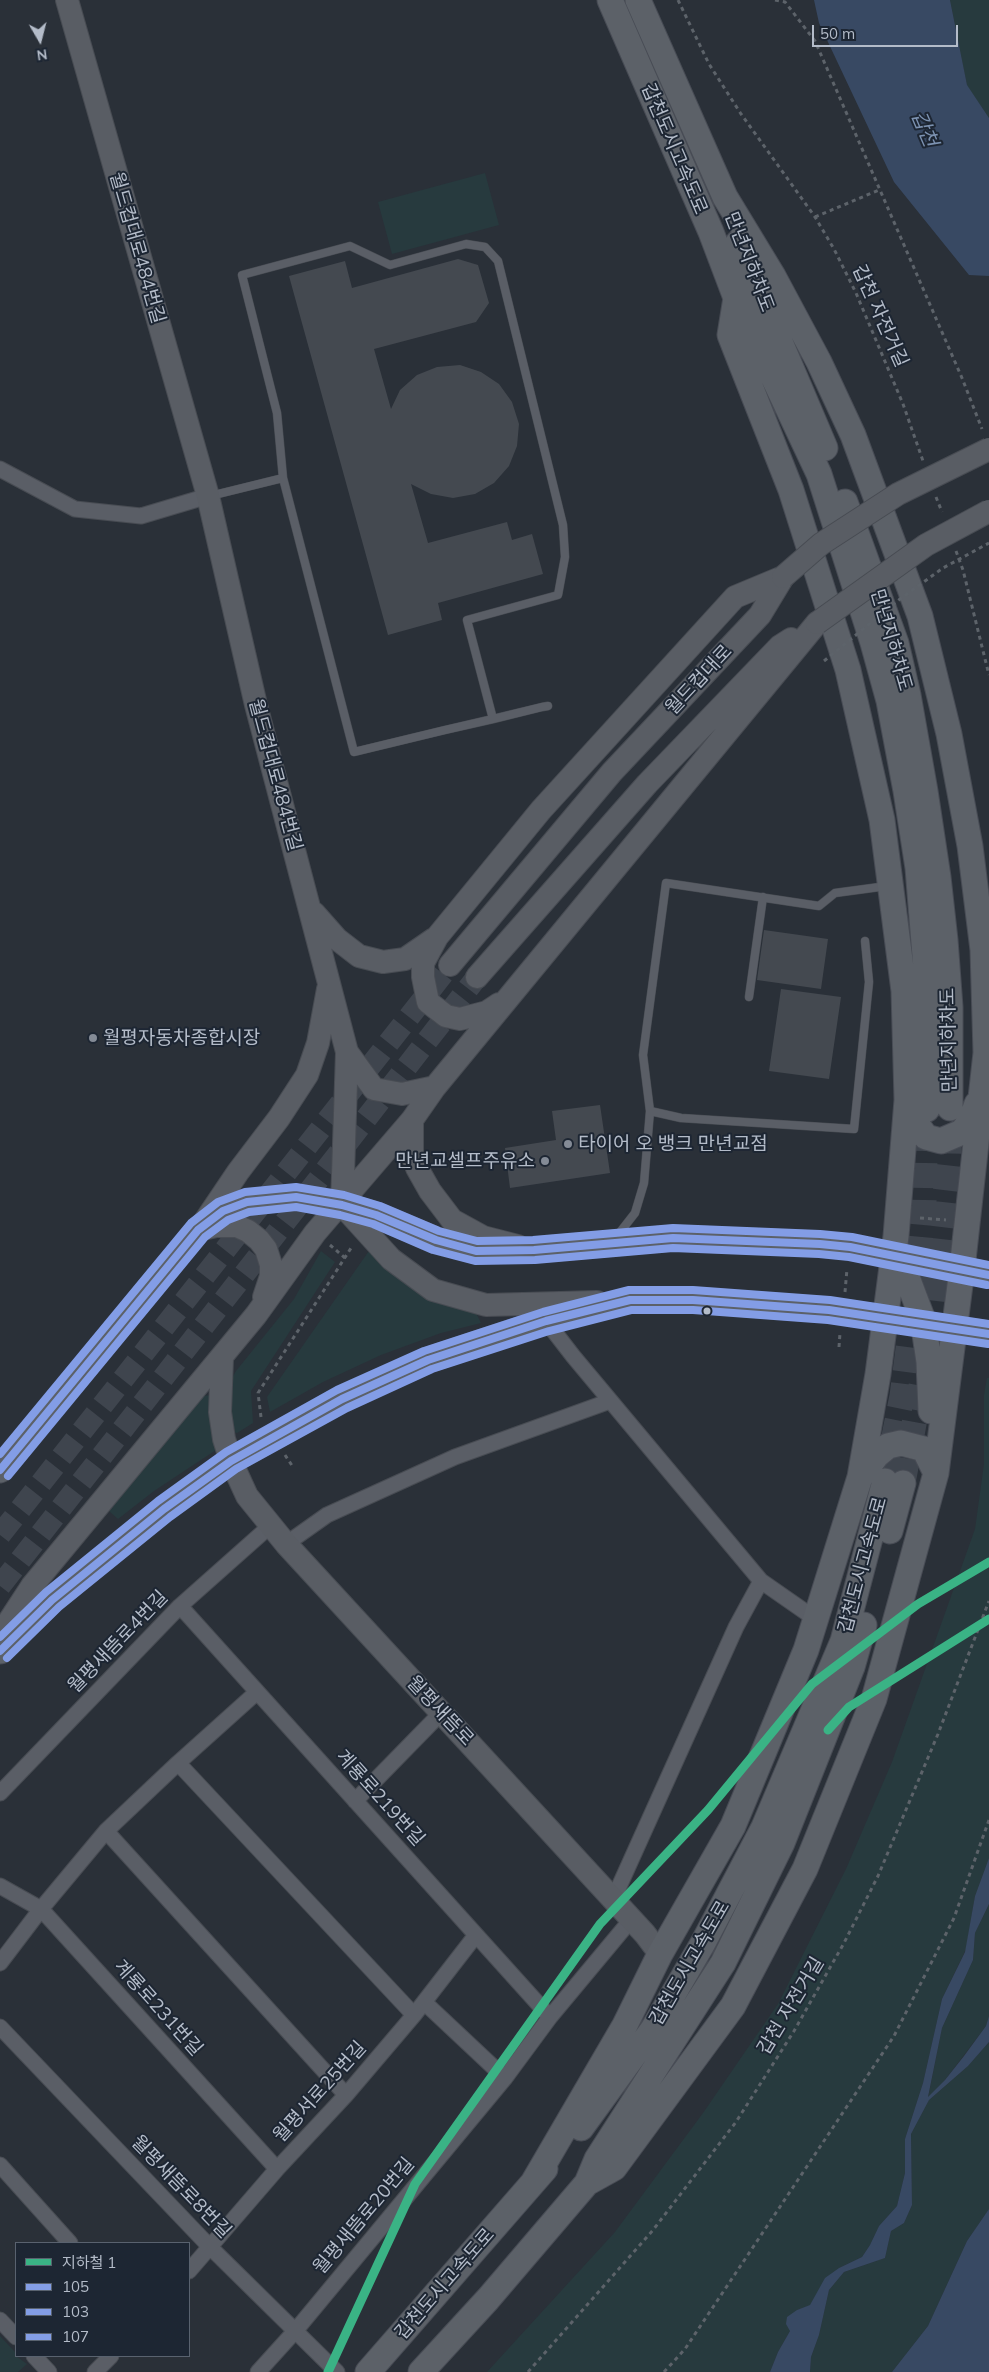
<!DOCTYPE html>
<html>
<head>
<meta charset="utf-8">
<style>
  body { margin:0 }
  #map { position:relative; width:989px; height:2372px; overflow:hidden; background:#2a3038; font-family:Mulish,"Noto Sans KR",sans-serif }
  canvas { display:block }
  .legend { position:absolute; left:15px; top:2242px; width:175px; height:115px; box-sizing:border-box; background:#1d2633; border:1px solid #59626f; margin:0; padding:6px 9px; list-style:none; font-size:15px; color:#b4bcc9 }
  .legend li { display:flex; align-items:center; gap:10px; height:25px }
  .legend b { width:25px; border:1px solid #59626f }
  .north { position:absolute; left:15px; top:15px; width:50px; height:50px; -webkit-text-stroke:4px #1d2633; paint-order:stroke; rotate:172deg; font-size:14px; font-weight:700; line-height:20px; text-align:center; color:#b4bcc9 }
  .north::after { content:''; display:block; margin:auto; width:18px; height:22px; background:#b4bcc9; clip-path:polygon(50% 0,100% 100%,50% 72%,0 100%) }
  .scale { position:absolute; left:812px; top:25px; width:146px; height:22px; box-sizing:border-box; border:2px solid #b4bcc9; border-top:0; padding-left:6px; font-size:15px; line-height:18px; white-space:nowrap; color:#b4bcc9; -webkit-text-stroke:4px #1d2633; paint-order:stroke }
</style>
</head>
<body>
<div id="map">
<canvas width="989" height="2372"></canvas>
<ul class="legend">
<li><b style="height:6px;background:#3ab385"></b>지하철 1</li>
<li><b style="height:6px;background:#839de6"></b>105</li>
<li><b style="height:6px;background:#839de6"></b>103</li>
<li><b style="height:6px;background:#839de6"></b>107</li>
</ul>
<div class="north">N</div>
<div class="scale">50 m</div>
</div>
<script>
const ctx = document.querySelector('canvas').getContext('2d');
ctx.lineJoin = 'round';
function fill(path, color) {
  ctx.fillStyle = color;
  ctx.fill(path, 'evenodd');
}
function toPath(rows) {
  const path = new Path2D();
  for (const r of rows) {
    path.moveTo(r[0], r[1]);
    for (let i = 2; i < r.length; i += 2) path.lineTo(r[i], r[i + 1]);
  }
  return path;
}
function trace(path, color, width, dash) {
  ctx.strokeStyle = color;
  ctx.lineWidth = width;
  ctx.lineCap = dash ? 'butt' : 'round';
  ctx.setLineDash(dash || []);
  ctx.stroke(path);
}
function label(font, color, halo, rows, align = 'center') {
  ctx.font = font + ' Mulish,"Noto Sans KR",sans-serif';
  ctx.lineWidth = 4;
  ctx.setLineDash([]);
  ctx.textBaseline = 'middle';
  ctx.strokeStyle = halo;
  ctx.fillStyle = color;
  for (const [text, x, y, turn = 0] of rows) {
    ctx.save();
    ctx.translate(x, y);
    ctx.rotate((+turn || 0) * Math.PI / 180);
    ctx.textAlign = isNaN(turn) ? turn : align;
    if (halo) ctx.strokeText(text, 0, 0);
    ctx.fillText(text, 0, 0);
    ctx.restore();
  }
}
const green = toPath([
  [950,0,989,0,989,118,967,86],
  [485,173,499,225,392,254,378,202],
  [371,1248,432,1301,476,1313,481,1323,441,1333,381,1355,323,1382,270,1412,267,1397],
  [321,1251,335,1262,251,1391,253,1423,237,1433,230,1431,230,1382,236,1371,294,1299],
  [987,1378,989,1378,989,1858,975,1896,966,1949,942,1999,923,2083,905,2139,905,2173,897,2206,879,2226,870,2245,862,2257,839,2268,826,2278,810,2306,797,2310,790,2331,778,2352,770,2372,487,2372,615,2232,703,2113,778,2004,846,1869,892,1762,975,1529,984,1464,984,1395],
  [213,1395,216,1450,154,1491,118,1519,109,1511,202,1396],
  [989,1904,989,2016,986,2026,945,2080,928,2098,942,2028,973,1960,975,1933],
  [989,2042,989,2209,967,2241,928,2326,892,2372,810,2372,811,2357,819,2335,829,2290,844,2272,885,2258,891,2231,904,2223,912,2205,911,2134,929,2100,968,2066],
  [0,2336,16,2353,16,2356,27,2364,18,2372,0,2372]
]);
const water = toPath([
  [814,0,950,0,967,85,989,118,989,276,969,275,894,182,819,23],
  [989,1858,989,1904,975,1933,973,1960,942,2028,928,2097,945,2080,964,2056,986,2026,989,2016,989,2042,968,2066,929,2100,911,2134,912,2205,904,2223,891,2231,885,2258,844,2272,829,2290,819,2335,811,2357,810,2372,770,2372,778,2352,790,2331,786,2324,787,2317,797,2310,810,2305,825,2278,839,2268,862,2257,870,2245,879,2226,897,2206,905,2173,905,2139,923,2083,942,1999,965,1952,975,1896],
  [989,2209,989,2372,892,2372,928,2326,967,2241]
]);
const building = toPath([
  [458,259,478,265,489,303,476,322,374,349,391,409,400,390,417,375,437,367,460,365,481,372,499,384,512,402,519,424,517,446,509,466,494,483,475,494,453,498,431,494,411,484,428,543,507,522,512,540,532,534,543,574,438,603,442,620,388,635,289,276,345,261,352,288],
  [764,930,828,939,821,989,757,980],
  [781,989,841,997,829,1079,769,1071],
  [600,1105,610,1173,510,1188,505,1148,556,1140,552,1111]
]);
const secondaryTunnel = toPath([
  [0,1535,450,965],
  [0,1586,477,977]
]);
const primaryTunnel = toPath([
  [885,1481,902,1396,917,1278,924,1202,926,1116],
  [903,1483,927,1354,949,1158,950,1108]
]);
const path = toPath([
  [678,0,709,64,741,114,815,217,834,249,856,293,903,404,923,461],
  [775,0,785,2,815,41,962,378,982,429],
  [815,217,879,190],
  [936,497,942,512],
  [956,551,963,570,989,675],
  [920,1218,946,1220],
  [330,1245,345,1258],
  [845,1292,847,1269],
  [839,1347,840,1333],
  [261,1417,258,1393,353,1245],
  [285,1455,293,1467],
  [528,2372,653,2230,736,2122,794,2031,844,1943,878,1876,938,1734,989,1601],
  [664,2372,685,2349,894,2036,954,1918,989,1820]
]);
const lane = toPath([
  [210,496,283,478],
  [493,719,467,620,558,595,565,557,563,525,498,261,485,247,466,244,390,265,350,246,242,275,277,413,283,478,354,752,445,730,493,719,542,707,548,706],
  [749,997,763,897],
  [650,1111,681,1118,854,1129,869,982,865,941],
  [617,1236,635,1213,644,1183,650,1111,643,1055,666,883,819,906,835,893,887,886]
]);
const street = toPath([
  [0,469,75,509,141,516,208,496],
  [546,1321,573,1356,761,1581,817,1620],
  [286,1544,327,1515,455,1457,610,1401],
  [180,1606,550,2017],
  [178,1763,414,2015],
  [0,1793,180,1606,270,1526],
  [355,1801,442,1712],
  [106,1831,346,2095],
  [0,1886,41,1909,277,2169],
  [613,1900,736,1627,761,1581],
  [0,1963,41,1909,106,1831,178,1763,257,1692],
  [424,2002,505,2078],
  [0,2027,210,2247,337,2372],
  [0,2165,70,2243],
  [189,2271,277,2169,346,2095,414,2015,476,1935],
  [0,2320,16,2337],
  [34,2356,49,2372],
  [95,2372,111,2356],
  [258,2372,296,2330,505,2078,550,2017,630,1921]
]);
const secondary = toPath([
  [67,0,208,496,256,705,347,1052,342,1205,391,1259,433,1290,486,1305,597,1302],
  [314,913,337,939,359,956,383,962,405,959,434,939],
  [450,965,612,772,760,615,783,577],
  [477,977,647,784,780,646,791,639],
  [499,1004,487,1012,460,1019,446,1016,428,1002,423,977,423,963,437,937,541,810,735,597,783,577],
  [347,1052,374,1089,402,1094,435,1087],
  [412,1120,412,1155,417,1168,430,1191,452,1220,483,1237,518,1246],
  [203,1224,238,1172,279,1118,307,1075,318,1043,328,989],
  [198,1230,216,1226,237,1226,248,1231,259,1240,266,1249,271,1265,271,1276,264,1297],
  [222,1358,220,1412,224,1439,231,1461,247,1496,286,1544,645,1934,660,1954],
  [0,1635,32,1586,256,1315,315,1233,412,1120,435,1087,817,623]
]);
const primary = toPath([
  [610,0,711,232,736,298,819,474,873,643,889,701,906,791,918,868,928,993,927,1109],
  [738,243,825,448],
  [845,502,896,643,908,695,925,791,938,877,945,940,950,1007,950,1108],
  [908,1102,915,1122,926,1137,941,1141,962,1132,971,1120,977,1104],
  [893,1255,908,1280,923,1320,929,1362,931,1411],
  [0,1470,198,1230,223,1211,247,1202,296,1197,342,1205,376,1215,436,1240,476,1251,534,1250,673,1238,820,1244,850,1247,989,1275],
  [861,1476,877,1455,888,1446,901,1443,924,1449,936,1473],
  [890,1531,903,1483],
  [0,1651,52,1600,164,1509,231,1461,342,1399,428,1360,546,1321,630,1300,693,1300,829,1310,989,1334],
  [581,2128,653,2029,703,1943,764,1827,843,1641,885,1481],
  [534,2181,625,2025,660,1954,733,1826,806,1650,860,1477,878,1374,896,1236,907,1100,904,991,882,820,848,670,791,490,730,335,736,298],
  [587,2183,614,2168,733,2006,805,1869,874,1699,936,1473,962,1269,986,1053,983,950,970,846,949,734,920,616,853,435,819,362,773,276,725,197,638,0],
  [368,2372,545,2169],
  [421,2372,488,2299,587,2183,597,2159,723,1963,782,1843,852,1667,864,1625]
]);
const pathBridge = toPath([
  [824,661,900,599,943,568,989,543]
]);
const secondaryBridge = toPath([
  [783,577,821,544,898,494,989,449],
  [817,623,926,545,989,511]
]);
const bus1 = toPath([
  [0,1470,198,1230,223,1211,247,1202,296,1197,342,1205,376,1215,436,1240,476,1251,534,1250,673,1238,820,1244,850,1247,989,1275],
  [0,1651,52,1600,164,1509,231,1461,342,1399,428,1360,546,1321,630,1300,693,1300,829,1310,989,1334]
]);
const bus2 = toPath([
  [8,1476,205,1237,228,1220,249,1212,296,1207,340,1215,373,1224,433,1250,475,1261,535,1260,673,1248,819,1254,849,1257,987,1285],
  [7,1658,59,1607,170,1517,236,1469,347,1408,432,1369,549,1331,631,1310,693,1310,828,1320,988,1344]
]);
const bus3 = toPath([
  [0,1454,191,1223,218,1202,245,1192,296,1187,344,1195,380,1206,439,1231,477,1241,533,1240,673,1228,820,1234,852,1237,989,1265],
  [0,1637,46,1592,158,1501,226,1452,337,1390,424,1351,543,1312,629,1290,693,1290,830,1300,989,1324]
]);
const metro1 = toPath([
  [828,1730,849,1707,989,1619],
  [328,2372,415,2184,600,1924,708,1810,812,1684,918,1604,989,1562]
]);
const markers = [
  [93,1038,5,"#848b96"],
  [568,1144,5,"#848b96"],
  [545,1161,5,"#848b96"],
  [707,1311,4.5,"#b4bcc9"]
];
const streetNames = [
  ["갑천도시고속도로",674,149,67],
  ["월드컵대로484번길",137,248,74],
  ["만년지하차도",749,262,69],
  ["갑천 자전거길",880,316,66],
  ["만년지하차도",891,640,74],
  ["월드컵대로",699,680,-47],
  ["월드컵대로484번길",275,775,75],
  ["만년지하차도",949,1040,-91],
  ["갑천도시고속도로",863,1565,-75],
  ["월평새뜸로4번길",118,1642,-46],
  ["월평새뜸로",440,1711,47],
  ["계룡로219번길",380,1798,48],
  ["갑천도시고속도로",690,1963,-60],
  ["갑천 자전거길",791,2006,-59],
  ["계룡로231번길",158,2008,48],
  ["월평서로25번길",320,2092,-48],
  ["월평새뜸로8번길",181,2187,46],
  ["월평새뜸로20번길",364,2216,-50],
  ["갑천도시고속도로",445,2284,-49]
];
const poiNames = [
  ["월평자동차종합시장",103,1038],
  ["타이어 오 뱅크 만년교점",578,1144],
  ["만년교셀프주유소",535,1161,"right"]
];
const waterNames = [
  ["갑천",924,129,67]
];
fill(green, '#273a3e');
fill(water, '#384963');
fill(building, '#444950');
trace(secondaryTunnel, '#3f454e', 22, [22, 11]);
trace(primaryTunnel, '#3f454e', 25, [25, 12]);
trace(lane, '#484c53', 9);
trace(street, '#484c53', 17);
trace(secondary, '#484c53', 24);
trace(primary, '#484c55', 27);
trace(path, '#5d636a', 3, [4, 4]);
trace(lane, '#5a5e66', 8);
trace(street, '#5a5e66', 15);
trace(secondary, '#595d64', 22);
trace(primary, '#5c6168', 25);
trace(secondaryBridge, '#484c53', 24, []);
trace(pathBridge, '#5d636a', 3, [4, 4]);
trace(secondaryBridge, '#595d64', 22);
trace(bus1, '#839de6', 8);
trace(bus2, '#839de6', 8);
trace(bus3, '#839de6', 8);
trace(metro1, '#3ab385', 9);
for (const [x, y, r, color] of markers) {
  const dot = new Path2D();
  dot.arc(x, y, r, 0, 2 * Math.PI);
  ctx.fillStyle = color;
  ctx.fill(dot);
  trace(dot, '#1d2633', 2);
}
label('19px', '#b4bcc9', '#1d2633', streetNames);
label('19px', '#b4bcc9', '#1d2633', poiNames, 'left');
label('italic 20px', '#7c92b1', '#1d2633', waterNames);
</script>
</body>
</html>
